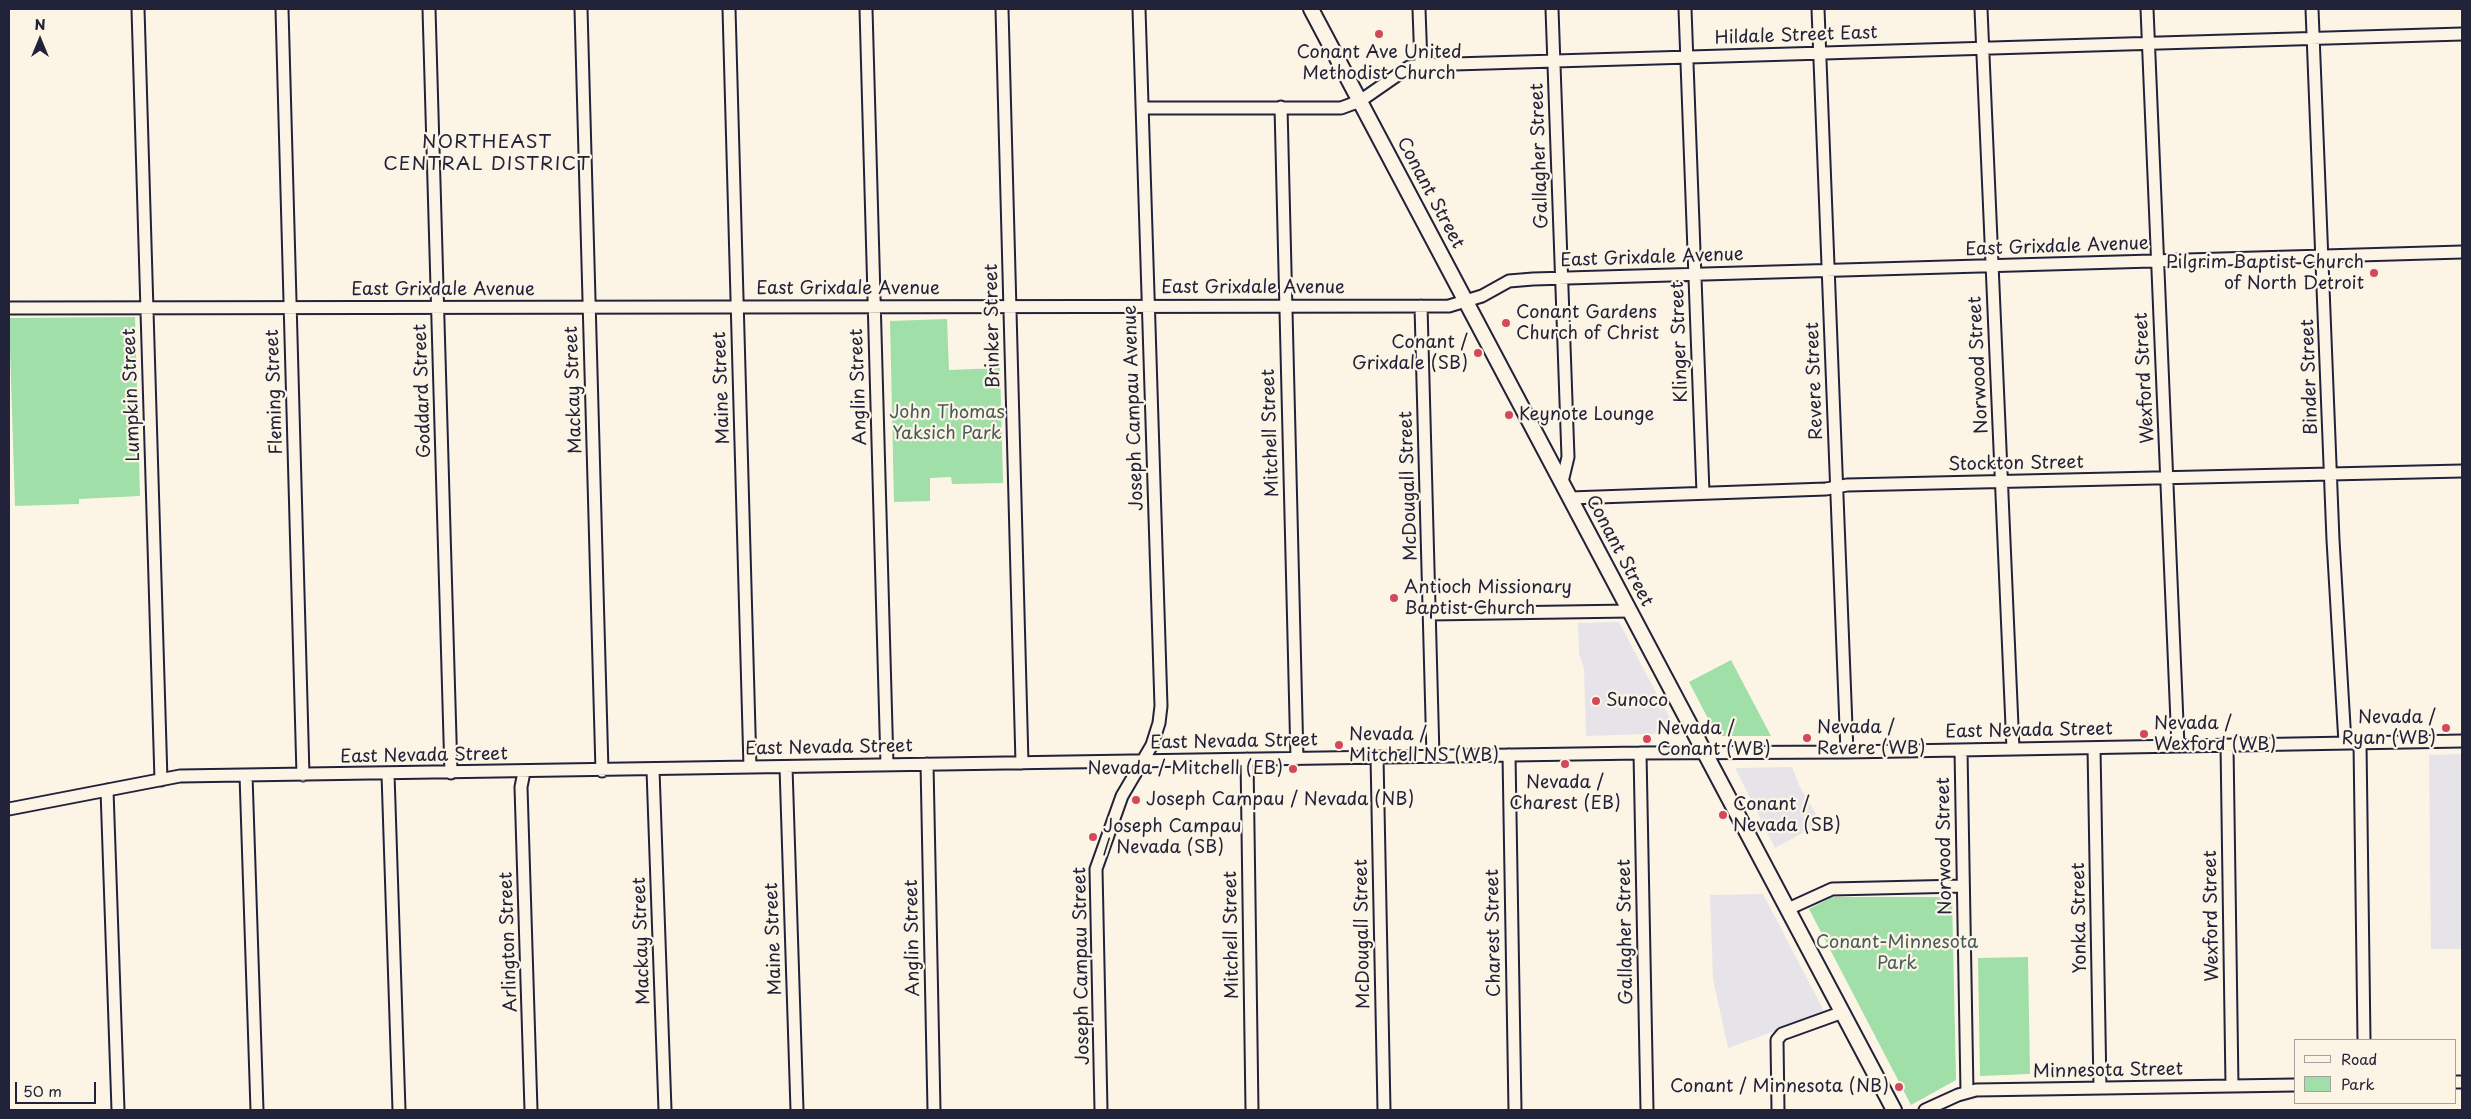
<!DOCTYPE html>
<html>
<head>
<meta charset="utf-8">
<style>
  body { margin:0 }
  #map { position:relative; width:2471px; height:1119px; overflow:hidden; background:#fcf5e5; font-family:"Playpen Sans",sans-serif }
  canvas { display:block }
  .frame { position:absolute; inset:0; border:10px solid #22223b; pointer-events:none }
  .legend { position:absolute; left:2294px; top:1039px; width:162px; height:65px; box-sizing:border-box; background:#fcf5e5; border:1px solid #a5a1a1; margin:0; padding:6px 9px; list-style:none; font-size:15px; color:#22223b }
  .legend li { display:flex; align-items:center; gap:10px; height:25px }
  .legend b { width:25px; border:1px solid #a5a1a1 }
  .north { position:absolute; left:15px; top:15px; width:50px; height:50px; -webkit-text-stroke:4px #fcf5e5; paint-order:stroke; rotate:0deg; font-size:14px; font-weight:700; line-height:20px; text-align:center; color:#22223b }
  .north::after { content:''; display:block; margin:auto; width:18px; height:22px; background:#22223b; clip-path:polygon(50% 0,100% 100%,50% 72%,0 100%) }
  .scale { position:absolute; left:15px; top:1082px; width:81px; height:22px; box-sizing:border-box; border:2px solid #22223b; border-top:0; padding-left:6px; font-size:15px; line-height:18px; white-space:nowrap; color:#22223b; -webkit-text-stroke:4px #fcf5e5; paint-order:stroke }
</style>
</head>
<body>
<div id="map">
<canvas width="2471" height="1119"></canvas>
<div class="frame"></div>
<ul class="legend">
<li><b style="height:6px;background:#fcf5e5"></b>Road</li>
<li><b style="height:14px;background:#a0dfa7"></b>Park</li>
</ul>
<div class="north">N</div>
<div class="scale">50 m</div>
</div>
<script>
const ctx = document.querySelector('canvas').getContext('2d');
ctx.lineJoin = 'round';
function fill(path, color) {
  ctx.fillStyle = color;
  ctx.fill(path, 'evenodd');
}
function toPath(rows) {
  const path = new Path2D();
  for (const r of rows) {
    path.moveTo(r[0], r[1]);
    for (let i = 2; i < r.length; i += 2) path.lineTo(r[i], r[i + 1]);
  }
  return path;
}
function trace(path, color, width, dash) {
  ctx.strokeStyle = color;
  ctx.lineWidth = width;
  ctx.lineCap = dash ? 'butt' : 'round';
  ctx.setLineDash(dash || []);
  ctx.stroke(path);
}
function label(font, color, halo, rows, align = 'center') {
  ctx.font = font + ' "Playpen Sans",sans-serif';
  ctx.lineWidth = 4.5;
  ctx.setLineDash([]);
  ctx.textBaseline = 'middle';
  ctx.strokeStyle = halo;
  ctx.fillStyle = color;
  for (const [text, x, y, turn = 0] of rows) {
    ctx.save();
    ctx.translate(x, y);
    ctx.rotate((+turn || 0) * Math.PI / 180);
    ctx.textAlign = isNaN(turn) ? turn : align;
    if (halo) ctx.strokeText(text, 0, 0);
    ctx.fillText(text, 0, 0);
    ctx.restore();
  }
}
const built = toPath([
  [1619,622,1642,666,1678,733,1586,736,1584,668,1579,654,1578,623],
  [2462,754,2462,949,2431,949,2429,755],
  [1792,767,1799,785,1821,823,1775,848,1735,768],
  [1763,894,1825,1013,1728,1048,1713,979,1710,895]
]);
const green = toPath([
  [135,317,140,496,79,499,79,504,15,506,9,318],
  [947,319,949,370,1000,368,1003,483,952,484,951,477,930,478,930,501,894,502,890,321],
  [1731,660,1771,736,1717,736,1689,682],
  [1832,897,1952,897,1956,1080,1911,1105,1809,909],
  [2028,957,2030,1074,1980,1076,1978,958]
]);
const minor = toPath([
  [138,9,161,780],
  [282,9,303,775],
  [429,9,451,773],
  [581,9,602,771],
  [729,9,750,767],
  [866,9,887,765],
  [1002,9,1022,763],
  [1419,9,1421,65],
  [1552,9,1568,457,1562,482],
  [1685,9,1703,493],
  [1818,9,1847,752],
  [1981,9,2013,749],
  [2147,9,2178,746],
  [2312,9,2333,540,2345,743],
  [1281,107,1297,759],
  [1142,108,1341,108,1360,101,1409,67,1421,65,2462,34],
  [1421,306,1433,756],
  [9,308,1449,306,1482,296,1509,281,1533,279,2462,252],
  [1570,498,1826,489,1847,485,2462,471],
  [1430,614,1630,611],
  [2360,743,2364,1040],
  [2227,745,2232,1086],
  [2094,748,2100,1088],
  [1961,750,1967,1092],
  [1640,753,1647,1110],
  [1509,755,1515,1110],
  [1377,757,1384,1110],
  [1247,759,1252,1110],
  [927,764,934,1110],
  [786,767,797,1110],
  [653,770,665,1110],
  [524,772,521,787,531,1110],
  [388,774,399,1110],
  [246,775,257,1110],
  [107,790,118,1110],
  [9,809,180,776,1640,753,1847,752,2462,741],
  [1788,909,1832,889,1963,886],
  [2455,1082,2462,1082],
  [1101,1110,1096,869,1122,796,1152,745,1159,723,1161,706,1139,9],
  [1778,1110,1777,1040,1782,1034,1843,1012],
  [1925,1110,1958,1095,1976,1090,2295,1085]
]);
const major = toPath([
  [1311,9,1894,1110]
]);
const markers = [
  [1379,34,5,"#d1495b"],
  [2374,273,5,"#d1495b"],
  [1506,323,5,"#d1495b"],
  [1478,353,5,"#d1495b"],
  [1509,415,5,"#d1495b"],
  [1394,598,5,"#d1495b"],
  [1596,701,5,"#d1495b"],
  [2446,728,5,"#d1495b"],
  [2144,734,5,"#d1495b"],
  [1807,738,5,"#d1495b"],
  [1647,739,5,"#d1495b"],
  [1339,745,5,"#d1495b"],
  [1565,764,5,"#d1495b"],
  [1293,769,5,"#d1495b"],
  [1136,800,5,"#d1495b"],
  [1723,815,5,"#d1495b"],
  [1093,837,5,"#d1495b"],
  [1899,1087,5,"#d1495b"]
];
const streetNames = [
  ["Hildale Street East",1796,36,-2],
  ["Gallagher Street",1540,156,-92],
  ["Conant Street",1430,193,62],
  ["East Grixdale Avenue",2057,247,-2],
  ["East Grixdale Avenue",1652,258,-2],
  ["East Grixdale Avenue",1253,288],
  ["East Grixdale Avenue",848,289],
  ["East Grixdale Avenue",443,290],
  ["Brinker Street",993,326,-91],
  ["Klinger Street",1680,342,-92],
  ["Norwood Street",1979,365,-93],
  ["Binder Street",2310,377,-92],
  ["Wexford Street",2145,378,-93],
  ["Revere Street",1815,381,-92],
  ["Anglin Street",859,387,-92],
  ["Maine Street",722,388,-92],
  ["Mackay Street",574,390,-92],
  ["Goddard Street",423,391,-92],
  ["Fleming Street",275,392,-92],
  ["Lumpkin Street",132,395,-92],
  ["Joseph Campau Avenue",1134,408,-92],
  ["Mitchell Street",1271,433,-92],
  ["Stockton Street",2016,464,-1],
  ["McDougall Street",1409,486,-92],
  ["Conant Street",1619,551,62],
  ["East Nevada Street",2029,731,-1],
  ["East Nevada Street",1234,742,-1],
  ["East Nevada Street",829,748,-1],
  ["East Nevada Street",424,756,-1],
  ["Norwood Street",1945,846,-91],
  ["Wexford Street",2212,916,-91],
  ["Yonka Street",2080,918,-91],
  ["Gallagher Street",1626,932,-91],
  ["Charest Street",1494,933,-91],
  ["McDougall Street",1363,934,-91],
  ["Mitchell Street",1232,935,-91],
  ["Anglin Street",913,938,-91],
  ["Maine Street",774,939,-92],
  ["Mackay Street",642,941,-92],
  ["Arlington Street",509,942,-92],
  ["Joseph Campau Street",1082,966,-91],
  ["Minnesota Street",2108,1071,-1]
];
const poiNames = [
  ["Conant Ave United",1379,53,"center"],
  ["Methodist Church",1379,74,"center"],
  ["Pilgrim Baptist Church",2364,263,"right"],
  ["of North Detroit",2364,284,"right"],
  ["Conant Gardens",1516,313],
  ["Church of Christ",1516,334],
  ["Conant /",1468,343,"right"],
  ["Grixdale (SB)",1468,364,"right"],
  ["Keynote Lounge",1519,415],
  ["Antioch Missionary",1404,588],
  ["Baptist Church",1404,609],
  ["Sunoco",1606,701],
  ["Nevada /",2436,718,"right"],
  ["Ryan (WB)",2436,739,"right"],
  ["Nevada /",2154,724],
  ["Wexford (WB)",2154,745],
  ["Nevada /",1817,728],
  ["Revere (WB)",1817,749],
  ["Nevada /",1657,729],
  ["Conant (WB)",1657,750],
  ["Nevada /",1349,735],
  ["Mitchell NS (WB)",1349,756],
  ["Nevada / Mitchell (EB)",1283,769,"right"],
  ["Nevada /",1565,783,"center"],
  ["Charest (EB)",1565,804,"center"],
  ["Joseph Campau / Nevada (NB)",1146,800],
  ["Conant /",1733,805],
  ["Nevada (SB)",1733,826],
  ["Joseph Campau",1103,827],
  ["/ Nevada (SB)",1103,848],
  ["Conant / Minnesota (NB)",1889,1087,"right"]
];
const parkNames = [
  ["John Thomas",947,413],
  ["Yaksich Park",947,434],
  ["Conant-Minnesota",1897,943],
  ["Park",1897,964]
];
const neighbourhoodNames = [
  ["NORTHEAST",487,143],
  ["CENTRAL DISTRICT",487,165]
];
fill(built, '#e6e4e8');
fill(green, '#a0dfa7');
trace(minor, '#22223b', 15);
trace(major, '#22223b', 18);
trace(minor, '#fcf5e5', 11);
trace(major, '#fcf5e5', 14);
for (const [x, y, r, color] of markers) {
  const dot = new Path2D();
  dot.arc(x, y, r, 0, 2 * Math.PI);
  ctx.fillStyle = color;
  ctx.fill(dot);
  trace(dot, '#fcf5e5', 2);
}
label('18px', '#22223b', '#fcf5e5', streetNames);
label('18px', '#22223b', '#fcf5e5', poiNames, 'left');
label('18px', '#485b5b', '#fcf5e5', parkNames);
ctx.letterSpacing = '1px';
label('19px', '#22223b', '#fcf5e5', neighbourhoodNames);
ctx.letterSpacing = '0px';
</script>
</body>
</html>
